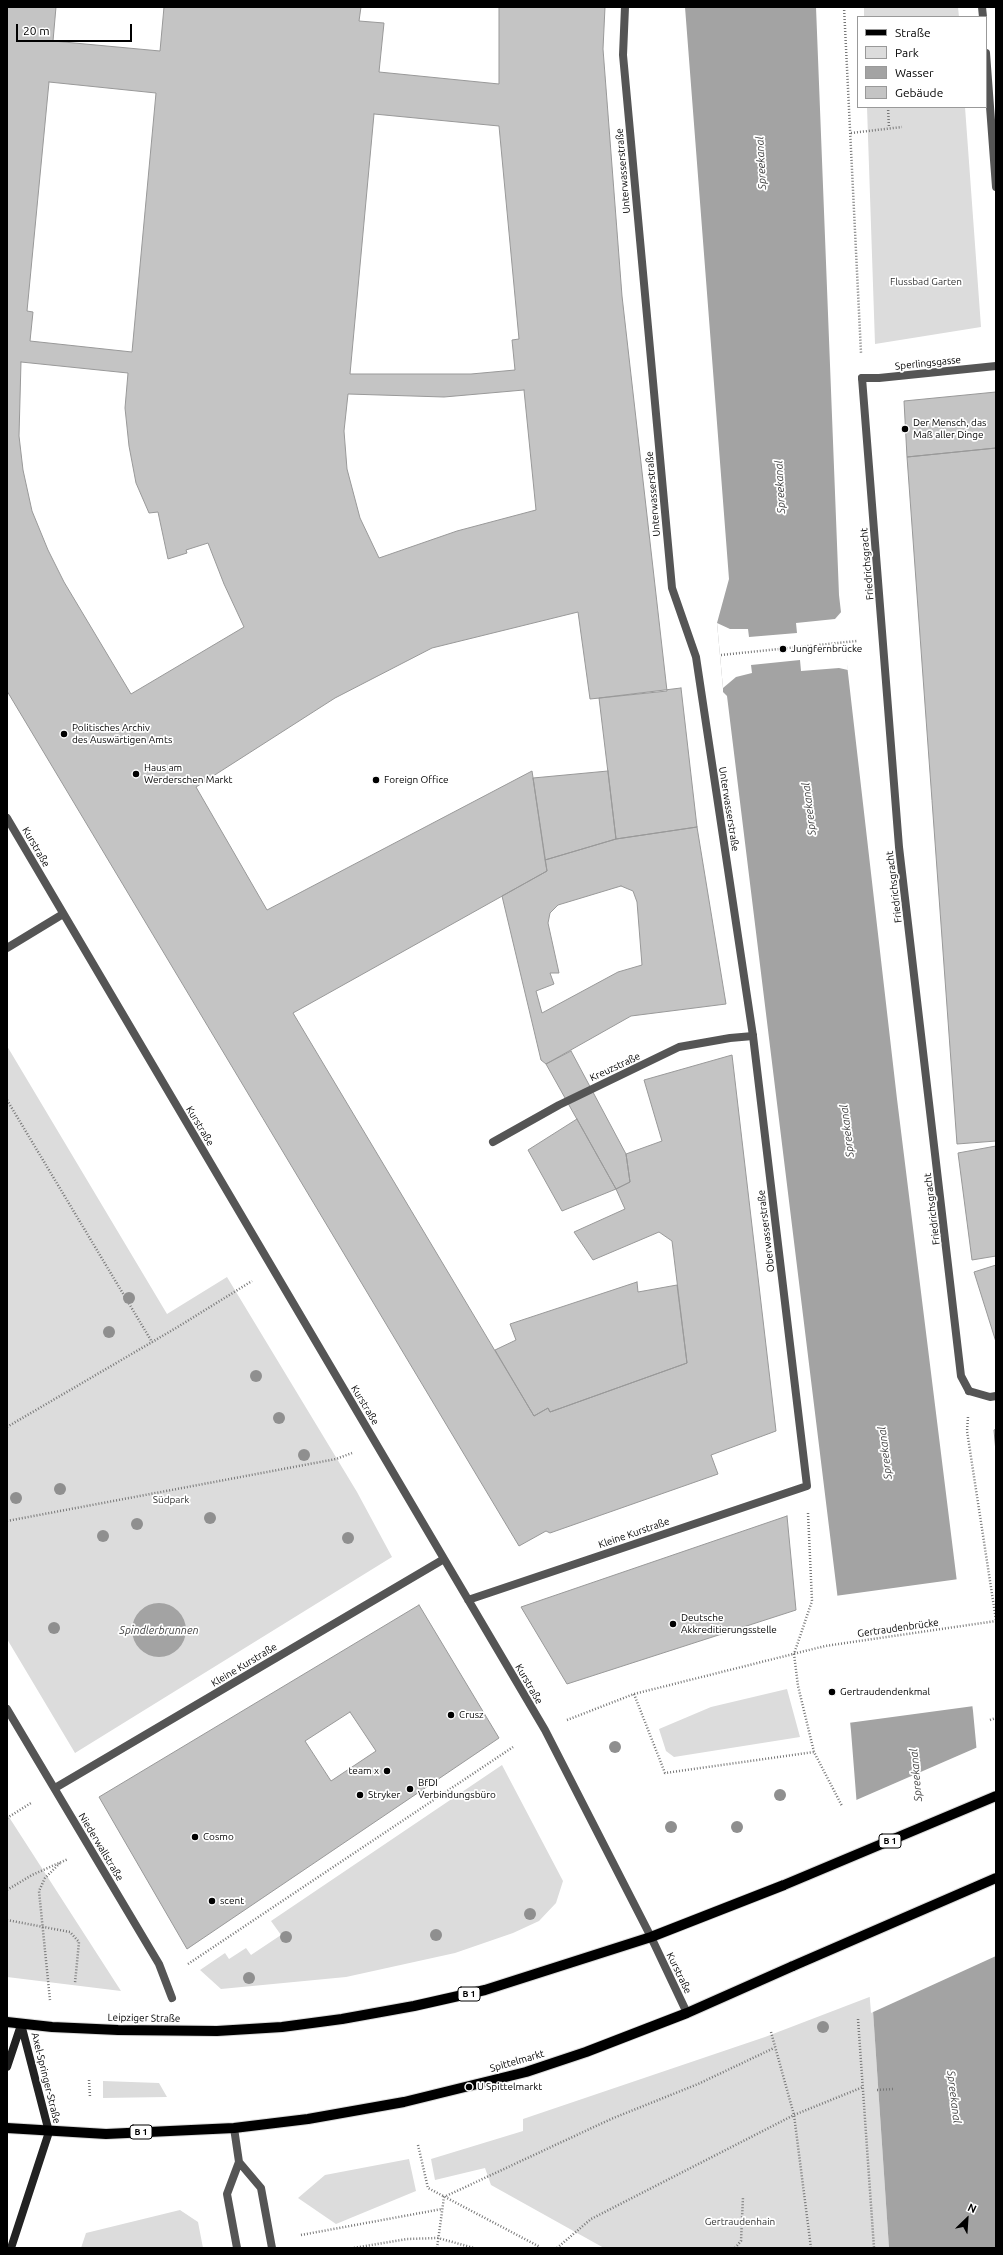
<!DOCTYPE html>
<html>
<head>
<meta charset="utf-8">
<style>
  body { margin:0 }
  #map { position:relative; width:1003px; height:2255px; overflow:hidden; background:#fff; font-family:Ubuntu,sans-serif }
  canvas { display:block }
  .frame { position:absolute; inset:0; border:8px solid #000; pointer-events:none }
  .legend { position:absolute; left:857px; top:16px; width:130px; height:92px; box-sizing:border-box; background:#fff; border:1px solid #999; margin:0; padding:5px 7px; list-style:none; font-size:12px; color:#000 }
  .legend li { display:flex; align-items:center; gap:8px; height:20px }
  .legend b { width:20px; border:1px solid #999 }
  .north { position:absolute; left:947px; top:2199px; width:40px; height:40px; -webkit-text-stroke:3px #fff; paint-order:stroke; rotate:25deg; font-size:11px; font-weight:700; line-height:16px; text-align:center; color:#000 }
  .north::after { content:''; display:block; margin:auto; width:14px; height:18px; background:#000; clip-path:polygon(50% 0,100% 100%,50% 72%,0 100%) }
  .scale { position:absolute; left:16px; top:24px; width:116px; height:18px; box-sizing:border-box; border:2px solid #000; border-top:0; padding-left:5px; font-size:12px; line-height:14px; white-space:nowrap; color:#000; -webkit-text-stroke:3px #fff; paint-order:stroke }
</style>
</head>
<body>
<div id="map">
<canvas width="1003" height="2255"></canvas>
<div class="frame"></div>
<ul class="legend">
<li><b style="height:5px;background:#000"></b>Straße</li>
<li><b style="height:11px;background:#dcdcdc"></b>Park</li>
<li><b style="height:11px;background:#a3a3a3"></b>Wasser</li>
<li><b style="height:11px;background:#c4c4c4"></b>Gebäude</li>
</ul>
<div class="north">N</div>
<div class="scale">20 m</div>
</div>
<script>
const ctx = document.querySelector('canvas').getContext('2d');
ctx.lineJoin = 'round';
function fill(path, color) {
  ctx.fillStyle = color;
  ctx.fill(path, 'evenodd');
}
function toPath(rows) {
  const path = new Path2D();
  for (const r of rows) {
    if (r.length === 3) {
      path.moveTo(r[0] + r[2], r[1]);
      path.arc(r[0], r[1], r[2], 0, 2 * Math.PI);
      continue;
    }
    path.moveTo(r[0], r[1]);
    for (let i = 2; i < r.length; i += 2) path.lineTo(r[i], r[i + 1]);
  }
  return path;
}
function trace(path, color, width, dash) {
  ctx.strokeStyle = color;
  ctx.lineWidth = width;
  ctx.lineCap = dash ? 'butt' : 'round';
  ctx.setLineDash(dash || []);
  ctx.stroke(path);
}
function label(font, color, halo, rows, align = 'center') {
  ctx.font = font + ' Ubuntu,sans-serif';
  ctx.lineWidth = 3.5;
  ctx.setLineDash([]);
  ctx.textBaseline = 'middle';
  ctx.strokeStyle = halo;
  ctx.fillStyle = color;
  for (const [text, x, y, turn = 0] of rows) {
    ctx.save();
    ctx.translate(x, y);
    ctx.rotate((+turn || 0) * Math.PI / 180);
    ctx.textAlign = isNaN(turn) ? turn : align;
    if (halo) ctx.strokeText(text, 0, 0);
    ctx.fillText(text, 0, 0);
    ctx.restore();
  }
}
const green = toPath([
  [864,7,958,7,959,17,864,17],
  [867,107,965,107,981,327,875,344],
  [7,1046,167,1314,227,1277,357,1492,392,1557,75,1753,7,1639],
  [787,1689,800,1737,674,1757,666,1751,659,1729,711,1707],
  [502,1765,563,1881,556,1903,539,1921,513,1933,455,1953,346,1977,221,1989,200,1970,225,1953,229,1959,246,1948,251,1955,281,1935,271,1921],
  [7,1814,121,1991,7,1977],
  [872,1996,889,2248,604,2248,491,2185,485,2168,435,2180,431,2159,523,2131,523,2119,765,2037],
  [103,2081,159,2083,167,2097,103,2098],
  [409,2159,416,2191,336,2224,298,2198,325,2175],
  [180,2210,198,2222,203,2248,81,2248,86,2233]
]);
const water = toPath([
  [685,7,816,7,839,595,897,1099,973,1711,996,1955,996,2248,889,2248,872,1996,851,1731,837,1592,727,696,723,692,723,688,717,623,729,579],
  [159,1630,27]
]);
const pier = toPath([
  [842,611,848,670,839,668,801,671,800,660,751,665,752,673,736,677,723,688,717,623,730,629,748,629,749,637,797,633,796,623,835,619],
  [959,1579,974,1706,848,1723,835,1596],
  [978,1747,996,1934,996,1956,871,2013,854,1801]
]);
const building = toPath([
  [7,7,56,7,53,41,160,51,164,7,361,7,359,21,384,23,379,72,499,84,499,7,605,7,603,49,622,296,667,691,590,699,578,612,432,648,335,698,196,787,267,910,532,771,547,871,293,1013,534,1416,548,1408,550,1412,687,1363,672,1241,659,1232,593,1260,574,1232,625,1209,616,1189,630,1182,626,1154,662,1141,644,1080,732,1055,776,1431,711,1455,718,1474,550,1533,546,1531,519,1546,7,691,7,7],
  [49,82,156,93,132,352,30,341,33,312,27,311,49,82],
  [374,114,499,126,519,339,512,340,515,370,471,374,350,374,374,114],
  [21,362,128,373,125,408,129,446,136,483,149,513,158,512,168,559,187,553,186,550,208,543,224,584,244,627,131,694,64,582,48,550,32,511,23,470,19,436,21,362],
  [524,390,536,510,457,531,379,558,360,518,347,469,344,431,348,394,444,397,524,390],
  [996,392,996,448,907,457,904,401,996,392],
  [996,448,996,1141,957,1144,907,457,996,448],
  [681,688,697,827,616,839,599,698,681,688],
  [608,771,616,839,545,860,533,778,608,771],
  [697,827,726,1004,631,1016,546,1064,541,1060,502,896,547,871,545,860,616,839,697,827],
  [621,886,633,891,637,902,642,965,618,972,542,1013,536,991,554,984,550,973,559,973,548,923,550,913,558,905,621,886],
  [571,1051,626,1154,630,1182,616,1189,546,1064,571,1051],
  [577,1119,616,1189,562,1211,528,1150,577,1119],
  [996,1146,996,1256,972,1260,958,1153,996,1146],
  [996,1265,996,1342,974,1272,996,1265],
  [637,1282,638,1292,677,1285,687,1363,550,1412,548,1408,534,1416,495,1350,516,1340,510,1324,637,1282],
  [996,1429,996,1452,994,1430,996,1429],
  [787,1516,796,1610,567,1684,521,1607,787,1516],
  [419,1605,499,1738,187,1949,99,1797,419,1605],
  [350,1712,376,1751,331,1781,305,1741,350,1712]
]);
const path = toPath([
  [844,7,861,353],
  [888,107,889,128],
  [851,133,902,127],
  [721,655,857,641],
  [7,1100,152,1342],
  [968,1417,967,1431,996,1620],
  [7,1427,176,1328,252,1281],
  [808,1513,812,1601,794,1654,798,1686,814,1752,842,1806],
  [7,1521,336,1459,352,1453],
  [634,1694,665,1773,814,1752],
  [567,1720,634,1694,825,1646,996,1621],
  [990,1720,996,1718],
  [7,1818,31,1803],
  [7,1890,32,1875,68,1859],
  [7,1920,70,1932,79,1942,75,1983],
  [188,1964,513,1747],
  [50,2000,39,1891,45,1878,60,1863],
  [858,2019,874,2248],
  [771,2032,794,2115,811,2248],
  [89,2080,90,2097],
  [877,2090,893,2089],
  [418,2145,428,2188,540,2247],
  [301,2235,442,2209],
  [354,2248,407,2239,438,2238,474,2248],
  [437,2248,444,2197,611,2119,698,2084,774,2048],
  [557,2248,591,2219,794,2115,863,2087],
  [735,2248,741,2241,743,2197]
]);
const service = toPath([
  [982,7,983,17],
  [986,53,996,187],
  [862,378,899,847,961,1376,969,1391],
  [493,1142,559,1105,679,1047,730,1038,753,1036]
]);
const pedestrian = toPath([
  [625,7,623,55,672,588,696,657,753,1036]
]);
const minor = toPath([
  [862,378,879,378,996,366],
  [7,818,545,1730,651,1937,687,2013],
  [7,948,63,914],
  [969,1391,990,1397,996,1396],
  [468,1600,807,1486,753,1036],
  [7,1709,159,1964,172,1998],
  [55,1788,444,1559],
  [234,2128,239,2162,227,2194,237,2248],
  [239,2162,261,2188,272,2248]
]);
const secondary = toPath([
  [7,2067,21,2025],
  [11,2248,49,2132,21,2024]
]);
const primary = toPath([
  [7,2022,52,2027,118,2030,217,2031,282,2027,342,2019,414,2006,485,1990,651,1937,784,1885],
  [7,2128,106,2134,234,2128,308,2119,404,2102,526,2072,586,2052,687,2013,793,1966]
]);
const primaryBridge = toPath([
  [784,1885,996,1796],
  [793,1966,996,1878]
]);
const trees = [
  [129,1298],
  [109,1332],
  [256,1376],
  [279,1418],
  [304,1455],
  [60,1489],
  [16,1498],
  [210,1518],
  [137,1524],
  [103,1536],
  [348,1538],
  [54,1628],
  [615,1747],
  [780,1795],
  [671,1827],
  [737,1827],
  [530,1914],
  [436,1935],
  [286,1937],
  [249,1978],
  [823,2027]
];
const markers = [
  [905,429,4,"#000"],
  [783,649,4,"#000"],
  [64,734,4,"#000"],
  [136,774,4,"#000"],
  [376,780,4,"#000"],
  [673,1624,4,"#000"],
  [832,1692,4,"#000"],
  [451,1715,4,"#000"],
  [387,1771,4,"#000"],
  [410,1789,4,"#000"],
  [360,1795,4,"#000"],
  [195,1837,4,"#000"],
  [212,1901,4,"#000"],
  [469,2087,4,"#000"]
];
const shields = [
  [890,1841,22],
  [469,1994,22],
  [141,2132,22]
];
const shieldNames = [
  ["B 1",890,1841],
  ["B 1",469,1994],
  ["B 1",141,2132]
];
const streetNames = [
  ["Unterwasserstraße",623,171,-95],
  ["Sperlingsgasse",928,363,-6],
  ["Unterwasserstraße",653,494,-95],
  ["Friedrichsgracht",867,564,-95],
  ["Unterwasserstraße",729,809,81],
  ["Kurstraße",36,847,60],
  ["Friedrichsgracht",894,887,-97],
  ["Kreuzstraße",615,1067,-25],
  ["Kurstraße",200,1126,59],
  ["Friedrichsgracht",932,1209,-97],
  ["Oberwasserstraße",766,1231,-97],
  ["Kurstraße",365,1405,59],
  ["Kleine Kurstraße",634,1533,-19],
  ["Gertraudenbrücke",898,1628,-8],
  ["Kleine Kurstraße",244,1665,-31],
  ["Kurstraße",529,1684,60],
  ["Niederwallstraße",101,1847,59],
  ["Kurstraße",679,1973,64],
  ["Leipziger Straße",144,2018,1],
  ["Spittelmarkt",517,2061,-16],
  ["Axel-Springer-Straße",46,2078,76]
];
const parkNames = [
  ["Flussbad Garten",926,282],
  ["Südpark",171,1500],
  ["Gertraudenhain",740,2222]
];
const poiNames = [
  ["Der Mensch, das",913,423],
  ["Maß aller Dinge",913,435],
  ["Jungfernbrücke",791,649],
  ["Politisches Archiv",72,728],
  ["des Auswärtigen Amts",72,740],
  ["Haus am",144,768],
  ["Werderschen Markt",144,780],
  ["Foreign Office",384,780],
  ["Deutsche",681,1618],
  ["Akkreditierungsstelle",681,1630],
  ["Gertraudendenkmal",840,1692],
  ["Crusz",459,1715],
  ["team x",379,1771,"right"],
  ["BfDI",418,1783],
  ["Verbindungsbüro",418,1795],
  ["Stryker",368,1795],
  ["Cosmo",203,1837],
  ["scent",220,1901],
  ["U Spittelmarkt",477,2087]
];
const waterNames = [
  ["Spreekanal",761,163,-93],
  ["Spreekanal",780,487,-93],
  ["Spreekanal",809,809,-97],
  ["Spreekanal",847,1131,-97],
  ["Spreekanal",885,1453,-97],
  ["Spindlerbrunnen",159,1630],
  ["Spreekanal",916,1775,-95],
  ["Spreekanal",954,2097,83]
];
fill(green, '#dcdcdc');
fill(water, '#a3a3a3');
fill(pier, '#fff');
fill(building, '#c4c4c4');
trace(building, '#999', 1);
trace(primary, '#dbdbdb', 12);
trace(path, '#777', 2.5, [1, 2]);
trace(service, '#555', 8);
trace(pedestrian, '#555', 8);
trace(minor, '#555', 8);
trace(secondary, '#222', 8);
trace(primary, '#000', 10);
trace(primaryBridge, '#dbdbdb', 12, []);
trace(primaryBridge, '#000', 10);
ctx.fillStyle = '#8f8f8f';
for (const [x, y] of trees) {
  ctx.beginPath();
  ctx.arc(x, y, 6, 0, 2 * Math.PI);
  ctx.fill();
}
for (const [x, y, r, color] of markers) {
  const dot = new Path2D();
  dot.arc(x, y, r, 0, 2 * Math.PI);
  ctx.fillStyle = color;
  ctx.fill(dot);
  trace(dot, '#fff', 1.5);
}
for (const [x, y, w] of shields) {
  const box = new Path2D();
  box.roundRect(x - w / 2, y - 7, w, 14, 3);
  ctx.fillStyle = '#fff';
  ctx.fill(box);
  trace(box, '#000', 1);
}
label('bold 9px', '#000', null, shieldNames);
label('10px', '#000', '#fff', streetNames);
label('10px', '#333', '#fff', parkNames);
label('10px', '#000', '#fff', poiNames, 'left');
label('italic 11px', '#444', '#fff', waterNames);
</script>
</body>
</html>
